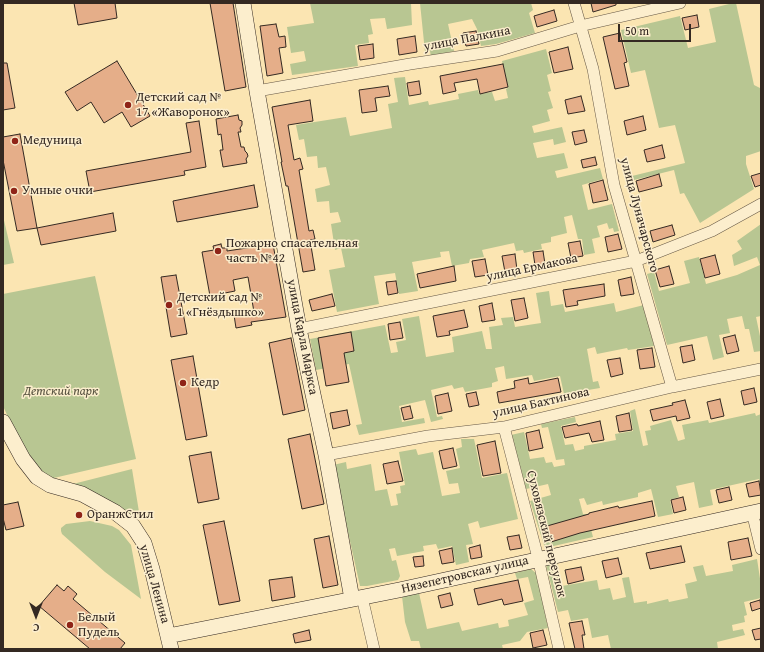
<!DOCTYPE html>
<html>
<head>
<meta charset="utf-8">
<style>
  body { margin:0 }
  #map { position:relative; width:764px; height:652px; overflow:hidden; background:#fbe5b2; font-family:"Gentium Book Plus",serif }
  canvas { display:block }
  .frame { position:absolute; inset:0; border:4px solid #342922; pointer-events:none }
  .north { position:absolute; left:16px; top:596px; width:40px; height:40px; -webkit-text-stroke:3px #fceecd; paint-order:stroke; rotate:180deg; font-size:11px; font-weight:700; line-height:16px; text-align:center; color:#342922 }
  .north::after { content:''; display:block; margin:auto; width:14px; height:18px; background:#342922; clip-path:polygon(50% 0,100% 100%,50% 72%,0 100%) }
  .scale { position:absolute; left:618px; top:24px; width:73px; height:18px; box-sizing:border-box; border:2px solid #342922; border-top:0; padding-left:5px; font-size:12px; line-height:14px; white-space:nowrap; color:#342922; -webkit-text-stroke:3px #fceecd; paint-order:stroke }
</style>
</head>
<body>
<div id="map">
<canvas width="764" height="652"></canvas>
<div class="frame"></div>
<div class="north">С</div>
<div class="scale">50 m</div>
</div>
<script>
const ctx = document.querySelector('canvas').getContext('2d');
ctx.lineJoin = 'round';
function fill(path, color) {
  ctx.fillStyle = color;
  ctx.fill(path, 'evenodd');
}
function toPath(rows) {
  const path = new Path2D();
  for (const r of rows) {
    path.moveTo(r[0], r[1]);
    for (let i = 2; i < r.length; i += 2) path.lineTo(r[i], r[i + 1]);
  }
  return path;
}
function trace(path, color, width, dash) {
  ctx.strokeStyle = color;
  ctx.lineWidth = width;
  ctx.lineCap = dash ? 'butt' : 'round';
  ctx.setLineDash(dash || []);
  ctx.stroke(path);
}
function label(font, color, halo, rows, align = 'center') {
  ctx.font = font + ' "Gentium Book Plus",serif';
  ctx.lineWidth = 3;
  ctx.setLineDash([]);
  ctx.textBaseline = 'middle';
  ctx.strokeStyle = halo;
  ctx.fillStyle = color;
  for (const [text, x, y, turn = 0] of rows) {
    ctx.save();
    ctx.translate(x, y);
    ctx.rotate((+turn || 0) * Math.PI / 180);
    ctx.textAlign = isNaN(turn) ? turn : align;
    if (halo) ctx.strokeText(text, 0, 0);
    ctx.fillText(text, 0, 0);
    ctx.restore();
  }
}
const green = toPath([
  [310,3,411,3,412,25,387,29,385,18,370,19,373,34,368,35,369,43,355,45,358,66,292,75,290,64,306,61,304,51,291,53,287,27,314,23],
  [420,3,531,3,533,10,529,13,535,33,496,44,481,46,477,29,472,19,448,24,454,51,431,57,430,51,425,52],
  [733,3,736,3,754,85,760,88,761,151,746,156,746,164,754,189,700,223,684,193,680,194,674,170,634,180,632,176,685,163,675,125,659,128,645,70,631,73,621,30,680,16,688,48,716,42,709,9],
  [546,49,552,73,547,75,551,91,548,92,553,108,547,110,550,121,532,126,534,133,562,127,566,142,554,145,553,139,533,143,537,158,564,153,568,168,555,171,557,178,600,168,603,179,582,185,588,210,612,204,619,231,614,232,613,228,609,229,607,223,597,226,600,237,592,239,595,253,584,255,582,239,578,239,572,215,564,217,567,233,551,237,551,242,541,244,542,249,524,253,523,250,516,251,514,243,482,250,484,257,470,259,469,263,452,266,449,251,440,252,441,257,412,262,418,291,399,294,395,273,374,276,379,304,337,312,329,270,345,267,341,248,335,250,331,224,341,222,338,212,330,213,329,201,317,202,315,189,330,185,326,167,318,168,317,156,307,157,304,139,299,140,296,125,346,117,350,136,392,128,388,104,398,102,394,78,405,77,409,105,428,101,429,105,459,99,458,94,478,90,479,94,492,92,495,101,508,98,506,89,508,88,502,61],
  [3,216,14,263,3,265],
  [761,224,761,316,756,317,761,341,761,351,754,352,749,329,745,329,742,316,727,319,730,333,719,335,724,357,713,360,707,336,667,345,647,274,654,272,659,291,690,283,684,261,699,257,706,284,737,275,760,265,757,257,734,266,732,255,742,249,737,241],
  [95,276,136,459,45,480,12,426,3,406,3,294],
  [549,291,551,306,563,304,565,312,614,303,616,312,644,305,654,346,628,350,627,348,597,354,595,347,587,349,593,382,598,381,600,388,564,394,560,376,534,381,532,375,506,379,504,366,495,368,498,381,492,383,492,387,465,392,463,387,454,389,452,385,431,390,437,417,442,416,443,419,431,422,425,400,399,406,402,422,424,418,425,423,359,435,356,425,362,424,349,364,316,370,310,339,385,325,391,353,398,352,396,342,406,340,402,319,419,316,426,357,454,352,452,337,482,331,486,349,492,349,489,327,503,325,501,318,513,317,515,327,541,323,536,293],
  [635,409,643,446,648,445,645,431,651,430,650,426,671,420,678,441,685,439,682,425,708,420,709,423,755,413,756,416,761,414,761,487,759,479,710,490,713,505,699,508,694,482,676,486,679,497,670,500,673,514,658,517,651,489,638,493,638,497,603,505,602,501,587,505,584,498,579,499,583,514,587,514,593,537,545,548,530,501,551,495,548,484,526,489,511,435,524,432,530,459,544,457,546,463,552,462,554,467,565,465,564,459,556,460,548,427,542,428,541,424,575,417,576,422,561,426,565,445,573,444,575,451,584,449,584,446,616,440,615,434,633,431,630,411],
  [461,439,474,439,482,478,507,473,518,519,480,528,478,521,468,524,473,544,466,545,469,562,456,565,452,546,438,549,436,544,423,546,424,551,397,556,395,548,389,549,392,561,396,560,400,576,398,580,367,586,360,586,333,465,346,462,347,469,371,464,375,491,387,489,391,506,398,505,396,494,401,493,400,486,405,485,399,452,416,449,418,455,433,452,442,496,460,493,458,483,449,484,446,471,460,468,456,449,462,447],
  [132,469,140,518,69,485],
  [90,521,112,526,119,530,131,545,141,599,105,572,62,534,61,531,61,528,66,524],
  [757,559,761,585,761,598,744,602,747,615,744,616,745,622,732,625,733,631,743,629,745,635,717,642,718,649,611,649,608,635,592,638,588,618,571,621,568,610,558,612,546,565,557,563,562,586,597,580,599,590,610,588,613,600,626,597,622,578,629,577,634,603,647,601,647,604,668,599,669,602,688,598,685,584,697,581,693,567,703,565,706,576,733,571,732,565],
  [531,569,537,574,548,628,527,632,520,641,502,645,503,649,421,649,419,641,411,641,405,622,402,596,419,593,427,629,459,622,462,631,498,623,499,628,509,626,508,620,528,615,524,603,534,600,528,577,517,579,515,573]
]);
const building = toPath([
  [74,3,115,3,117,18,78,25,74,3],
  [210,3,233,3,246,87,225,91,210,3],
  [591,3,616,3,616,5,593,12,591,3],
  [554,10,557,21,537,27,534,16,554,10],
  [697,15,699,27,685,30,682,18,697,15],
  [276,24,279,37,285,36,286,47,279,48,283,73,267,76,260,26,276,24],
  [476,31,479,44,466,46,463,33,476,31],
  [620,33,627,62,624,63,629,86,615,89,603,37,620,33],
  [415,36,417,52,399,55,397,39,415,36],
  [373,44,374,58,360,60,358,46,373,44],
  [568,47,573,69,554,73,549,52,568,47],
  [117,61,150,116,131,127,122,112,104,123,91,102,77,111,65,92,117,61],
  [3,63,7,63,15,108,3,110,3,63],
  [503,64,508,87,480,94,477,79,454,83,456,91,443,94,440,76,503,64],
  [419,81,421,94,409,96,407,83,419,81],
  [388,86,390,96,375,98,377,111,362,113,359,90,388,86],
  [581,96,585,111,568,114,565,100,581,96],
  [310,100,313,121,288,125,294,160,300,158,303,169,299,170,309,231,313,230,315,239,310,240,315,270,303,272,288,186,286,186,281,162,282,162,272,107,310,100],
  [238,115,239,120,242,121,242,125,240,128,241,132,238,132,241,147,244,147,245,151,247,153,248,156,246,159,247,163,223,167,220,150,223,150,221,134,218,135,216,119,238,115],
  [643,116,646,130,627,135,624,121,643,116],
  [199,121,206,167,184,171,185,175,90,192,86,171,191,152,186,123,199,121],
  [584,130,587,142,575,145,572,132,584,130],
  [20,134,37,228,17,231,3,160,3,137,20,134],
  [662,145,665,158,647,162,644,150,662,145],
  [595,157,597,165,583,168,581,160,595,157],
  [761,173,761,185,755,187,751,176,761,173],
  [659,174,662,186,639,192,636,181,659,174],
  [603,180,608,200,593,203,589,184,603,180],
  [254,185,258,207,177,222,173,201,254,185],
  [113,213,116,231,41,245,37,228,113,213],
  [672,225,675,235,653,242,650,231,672,225],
  [618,234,622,249,608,252,605,237,618,234],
  [580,241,583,256,571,258,568,243,580,241],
  [221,244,222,248,227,248,227,251,273,244,286,317,251,322,252,325,236,328,234,315,254,312,248,277,233,280,235,291,210,296,202,252,214,250,213,246,221,244],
  [543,251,545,264,535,265,533,252,543,251],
  [515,254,517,270,505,272,502,256,515,254],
  [715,255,720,274,705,278,700,259,715,255],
  [485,259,488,275,475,277,472,261,485,259],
  [454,266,456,281,420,288,417,274,454,266],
  [669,266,674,284,660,287,655,270,669,266],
  [176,275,187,334,171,337,161,277,176,275],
  [631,277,634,294,621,296,618,280,631,277],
  [396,281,398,293,388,295,386,282,396,281],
  [604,284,605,296,577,301,578,305,566,307,563,290,604,284],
  [332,294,335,306,312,311,309,300,332,294],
  [524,298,528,318,515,321,511,300,524,298],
  [492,303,495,320,482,322,479,306,492,303],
  [464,310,468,327,449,331,450,335,437,337,433,316,464,310],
  [400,322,403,338,390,340,388,324,400,322],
  [351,332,354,351,344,353,349,382,326,386,318,338,351,332],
  [735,335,739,351,727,354,723,338,735,335],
  [291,338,305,410,283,415,269,343,291,338],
  [692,345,695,360,683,363,680,347,692,345],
  [652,348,655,367,640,369,637,350,652,348],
  [193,356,207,436,186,440,171,360,193,356],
  [620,358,623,374,611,377,607,360,620,358],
  [528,378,529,384,558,378,561,392,499,403,497,392,515,388,514,381,528,378],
  [754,388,757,402,744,405,741,391,754,388],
  [476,392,479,405,469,407,466,394,476,392],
  [448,393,452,411,438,414,435,396,448,393],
  [720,399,724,416,711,419,707,402,720,399],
  [685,400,690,418,677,421,676,416,653,421,650,410,673,405,672,403,685,400],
  [410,406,413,418,404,420,401,408,410,406],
  [347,410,350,425,333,429,330,413,347,410],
  [629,413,632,430,619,432,616,416,629,413],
  [600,421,604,440,592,442,589,433,565,438,562,427,577,424,578,426,600,421],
  [539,430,543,448,529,451,526,433,539,430],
  [310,434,324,504,302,509,288,439,310,434],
  [495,441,501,473,483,476,477,445,495,441],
  [453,448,457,466,443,469,439,451,453,448],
  [211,452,219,499,198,503,189,456,211,452],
  [398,461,403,481,387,484,383,464,398,461],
  [759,481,761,495,749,497,746,484,759,481],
  [729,487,732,500,719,503,716,490,729,487],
  [683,497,686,510,674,513,671,500,683,497],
  [652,501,655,516,580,533,551,542,547,526,589,514,589,513,618,506,619,508,652,501],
  [18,502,24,526,6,530,3,518,3,505,18,502],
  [224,521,240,601,219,605,203,525,224,521],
  [519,535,522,548,510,550,507,537,519,535],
  [329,536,338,585,323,588,314,539,329,536],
  [748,538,752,556,731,560,728,542,748,538],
  [480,545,482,557,471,559,469,548,480,545],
  [681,546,685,562,650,569,646,553,681,546],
  [452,548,454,562,442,564,439,551,452,548],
  [423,556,424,566,415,567,413,557,423,556],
  [618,558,622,574,606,578,602,561,618,558],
  [581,567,584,580,568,584,565,570,581,567],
  [292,577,295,597,272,601,269,580,292,577],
  [518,580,523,601,504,605,502,599,478,605,474,589,518,580],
  [57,585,64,591,68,586,77,594,73,599,125,643,120,649,90,649,39,606,57,585],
  [450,593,453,605,441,608,438,596,450,593],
  [760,600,761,608,752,611,750,603,760,600],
  [582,621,585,635,582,635,584,649,575,649,569,623,582,621],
  [761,628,761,639,755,640,752,630,761,628],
  [309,630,311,640,295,643,293,634,309,630],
  [543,630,547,645,533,648,530,633,543,630]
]);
const street = toPath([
  [574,3,593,69,614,185,672,387],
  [257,91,410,64,497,51,580,26,680,3],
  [299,329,636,261,712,231,761,204],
  [504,427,538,558,559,649],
  [326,455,428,436,504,427,672,387,761,369],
  [752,512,761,549],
  [362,597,374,649]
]);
const secondary = toPath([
  [243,3,257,91,299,329,326,455,352,599],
  [3,422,23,459,37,477,50,485,82,494,115,512,133,526,144,543,152,569,171,649],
  [168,636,399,590,761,511]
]);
const markers = [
  [128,105,4,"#8f2418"],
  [15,141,4,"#8f2418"],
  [14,191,4,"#8f2418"],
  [218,251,4,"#8f2418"],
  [169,305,4,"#8f2418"],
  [183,383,4,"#8f2418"],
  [79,515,4,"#8f2418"],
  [70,625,4,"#8f2418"]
];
const streetNames = [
  ["улица Палкина",467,39,-11],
  ["улица Луначарского",639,215,75],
  ["улица Ермакова",532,268,-12],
  ["улица Карла Маркса",302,337,79],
  ["улица Бахтинова",541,403,-13],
  ["Суховязский переулок",546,534,76],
  ["Нязепетровская улица",465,575,-13],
  ["улица Ленина",154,584,74]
];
const poiNames = [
  ["Детский сад №",136,98],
  ["17 «Жаворонок»",136,113],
  ["Медуница",23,141],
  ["Умные очки",22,191],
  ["Пожарно спасательная",226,244],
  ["часть №42",226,259],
  ["Детский сад №",177,298],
  ["1 «Гнёздышко»",177,313],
  ["Кедр",191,383],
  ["ОранжСтил",87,515],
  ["Белый",78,618],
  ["Пудель",78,633]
];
const parkNames = [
  ["Детский парк",61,392]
];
fill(green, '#b8c692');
fill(building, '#e5ae89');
trace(building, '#342922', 1);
trace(street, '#665846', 12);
trace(secondary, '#342922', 16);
trace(street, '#fceecd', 11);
trace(secondary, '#fceecd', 15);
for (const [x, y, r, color] of markers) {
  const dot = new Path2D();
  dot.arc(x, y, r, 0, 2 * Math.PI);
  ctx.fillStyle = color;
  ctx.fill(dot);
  trace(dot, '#fceecd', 1.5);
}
label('13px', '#342922', '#fceecd', streetNames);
label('13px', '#342922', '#fceecd', poiNames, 'left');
label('italic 13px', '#55503e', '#fceecd', parkNames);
</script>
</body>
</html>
